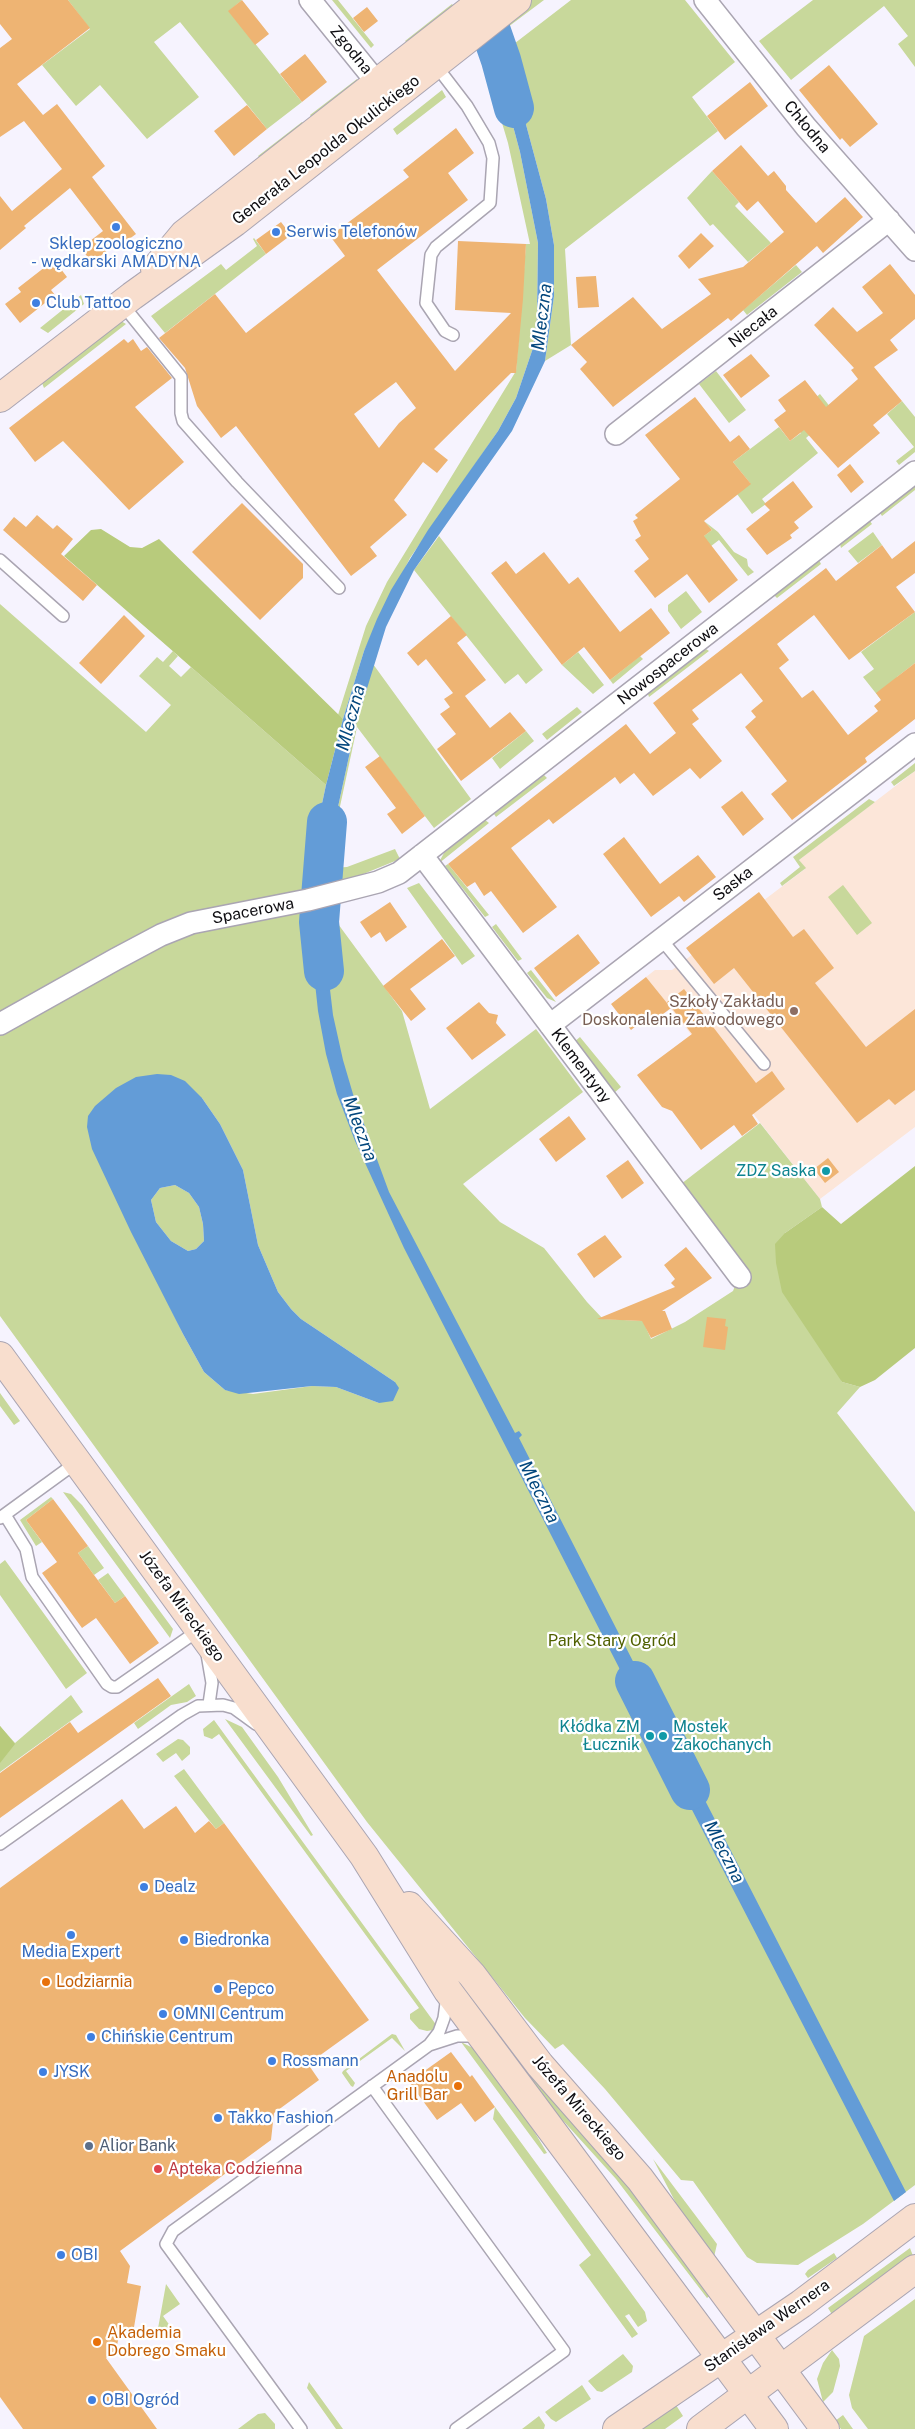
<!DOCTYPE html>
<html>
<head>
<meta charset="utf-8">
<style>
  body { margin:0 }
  canvas { display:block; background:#f6f3fe }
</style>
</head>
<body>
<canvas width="915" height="2429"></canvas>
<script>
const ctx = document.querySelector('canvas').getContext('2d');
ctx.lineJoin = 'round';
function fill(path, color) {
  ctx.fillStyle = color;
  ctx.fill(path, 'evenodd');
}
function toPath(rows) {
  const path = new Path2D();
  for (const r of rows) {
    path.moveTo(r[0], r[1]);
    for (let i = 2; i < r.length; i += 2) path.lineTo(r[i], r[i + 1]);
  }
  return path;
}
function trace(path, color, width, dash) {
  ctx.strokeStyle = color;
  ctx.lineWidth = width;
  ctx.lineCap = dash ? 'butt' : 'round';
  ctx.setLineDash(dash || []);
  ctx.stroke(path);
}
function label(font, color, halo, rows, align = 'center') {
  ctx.font = font + ' "Public Sans",sans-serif';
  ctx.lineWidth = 4.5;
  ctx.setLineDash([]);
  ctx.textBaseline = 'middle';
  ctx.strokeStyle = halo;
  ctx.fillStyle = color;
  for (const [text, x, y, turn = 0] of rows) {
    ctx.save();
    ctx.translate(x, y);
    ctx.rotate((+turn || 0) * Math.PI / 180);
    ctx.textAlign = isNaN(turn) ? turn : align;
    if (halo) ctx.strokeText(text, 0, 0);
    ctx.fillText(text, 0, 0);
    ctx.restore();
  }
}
const education = toPath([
  [915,771,915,1127,820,1199,646,977,655,970,672,970,805,869,799,860]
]);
const green = toPath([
  [68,0,242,0,229,11,302,102,267,129,180,22,154,42,199,97,147,139,100,85,76,106,42,65,90,29],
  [332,0,338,0,374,45,371,48],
  [532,0,544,0,504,30,503,22],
  [571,0,685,0,735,62,692,97,718,131,565,249,571,345,545,361,554,296,554,245,546,199,506,50],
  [813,0,915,0,915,67,898,44,908,36,884,6,791,80,759,41],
  [452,4,456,10,410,46,405,41],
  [495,59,520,152,538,243,537,318,533,348,516,398,498,431,410,558,364,651,343,719,338,715,366,626,387,582,516,371,526,244,530,244,508,143,485,66],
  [357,79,357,83,313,119,310,115],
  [442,90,446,97,397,135,393,129],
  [302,122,306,126,263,162,258,156],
  [712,171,739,202,735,206,771,243,748,262,713,224,710,226,687,198],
  [254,238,266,254,165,333,151,316,221,264,226,270,257,246,253,239],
  [796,265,802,272,747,315,743,310],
  [81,295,84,304,48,333,40,328],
  [121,321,126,324,44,388,42,383],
  [716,371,746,410,729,423,699,384],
  [820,394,835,413,806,438,818,453,762,499,766,504,752,514,737,494,750,483,733,462,779,427,790,441,801,433,790,418],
  [902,401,915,417,915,452,899,465,896,461,914,447,887,414],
  [915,485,915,490,882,516,880,513],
  [704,521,718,532,734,552,747,559,748,566,754,572,748,576,719,540,685,566,701,538,712,530],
  [870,521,872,524,841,548,840,544],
  [873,532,882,545,858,563,848,551],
  [439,536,543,670,526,684,518,674,505,684,414,570],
  [819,560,821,564,777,598,774,595],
  [686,591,702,612,681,629,668,611,668,605],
  [0,604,146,732,171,705,139,676,157,657,163,662,173,651,178,656,169,666,181,677,191,667,326,785,316,832,311,877,330,913,402,1011,430,1109,536,1029,583,1092,463,1184,500,1222,544,1248,587,1302,603,1319,643,1321,651,1339,685,1322,733,1291,737,1281,750,1272,681,1184,760,1123,820,1199,822,1207,785,1233,842,1382,860,1387,837,1413,915,1512,915,2185,863,2224,798,2265,757,2263,747,2257,693,2181,681,2180,605,2089,563,2044,555,2049,525,2018,367,1822,0,1316],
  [202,1098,220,1124,243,1170,258,1245,278,1292,291,1309,301,1319,395,1382,379,1403,336,1387,312,1386,253,1394,225,1390,204,1372,183,1334,113,1191],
  [915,612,915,663,897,677,886,706,863,677,874,669,861,652],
  [706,649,709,651,649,697,648,694],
  [578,652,604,685,593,694,562,665],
  [640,656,643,659,613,684,610,680],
  [373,664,471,799,434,828,357,727,336,825,332,868,347,867,395,849,400,859,356,877,331,882,331,874,328,874,333,830,356,724],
  [577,707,582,712,547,740,542,734],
  [526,731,534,741,500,769,492,758],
  [915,763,915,771,894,786,891,782],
  [544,775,547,778,496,817,494,814],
  [869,799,875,802,799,860,806,868,782,886,780,883,800,867,793,857],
  [485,820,489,823,438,864,444,853],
  [448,864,489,915,485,917,445,866],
  [419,883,475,956,462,965,407,888],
  [843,885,872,923,857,935,828,897],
  [496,924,522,959,518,961,492,927],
  [531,970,556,1002,547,998,527,973],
  [580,1037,621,1087,614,1093,574,1042],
  [175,1185,189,1193,199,1207,203,1224,204,1241,196,1249,188,1251,171,1241,156,1222,151,1200,160,1188],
  [0,1393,20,1421,14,1425,0,1406],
  [63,1492,71,1494,82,1505,173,1629,170,1638],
  [51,1497,53,1499,26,1520,42,1542,36,1546,20,1520],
  [88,1546,104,1568,94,1575,78,1553],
  [5,1560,87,1673,66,1689,0,1595,0,1564],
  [108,1573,125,1596,115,1603,98,1580],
  [189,1684,196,1696,187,1702,171,1705,138,1729,134,1723],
  [71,1695,83,1712,0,1772,0,1726,15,1743],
  [225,1719,242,1727,278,1777,313,1835,311,1836],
  [214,1720,437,2026,433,2030,427,2031,419,2029,410,2019,410,2014,419,2008,219,1734,212,1739,204,1736,203,1729],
  [178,1739,183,1740,190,1747,190,1754,182,1761,176,1753,163,1762,156,1754],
  [184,1769,224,1823,216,1829,174,1776],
  [392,2034,396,2035,405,2051,392,2038,346,2071,355,2083,353,2087,351,2086,342,2073,343,2071],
  [461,2042,475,2049,528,2121,547,2153,544,2154],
  [512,2046,615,2167,712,2294,707,2298,616,2179,548,2104,507,2050],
  [495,2107,645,2312,647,2321,638,2327,629,2314,625,2316,638,2334,632,2338,579,2265,591,2255,493,2119],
  [653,2159,717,2244,714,2257,679,2209],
  [910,2248,913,2256,833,2316,828,2308],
  [834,2253,837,2258,808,2278,805,2274,808,2270],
  [166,2284,180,2304,163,2316,173,2330,161,2338,157,2334],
  [915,2299,915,2429,868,2429,852,2408,849,2395,864,2336],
  [832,2350,839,2359,840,2366,833,2392,823,2402,817,2379,823,2363],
  [623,2354,633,2366,632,2372,602,2392,597,2391,588,2381],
  [309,2382,343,2429,336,2429,307,2388],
  [582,2385,591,2399,556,2422,551,2419,545,2412],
  [676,2405,683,2416,665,2429,639,2429],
  [265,2413,275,2424,275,2429,238,2429,258,2414],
  [843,2415,853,2429,841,2429,835,2421],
  [539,2416,545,2425,544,2429,522,2429]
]);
const forest = toPath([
  [101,529,130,547,142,548,159,539,343,719,326,785,64,556,91,530],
  [915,1166,915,1348,875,1380,860,1387,842,1382,782,1292,776,1263,775,1244,785,1233,822,1207,841,1224],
  [0,1726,15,1744,0,1763]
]);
const water = toPath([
  [506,50,546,199,554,245,554,296,545,361,512,431,414,570,386,627,356,724,333,830,328,874,311,877,316,832,326,785,343,719,364,651,377,619,391,590,428,530,498,431,516,398,533,348,537,318,538,243,520,152,495,59],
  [326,914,327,964,333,1015,343,1060,353,1094,389,1192,515,1433,519,1431,522,1435,519,1438,666,1726,653,1734,404,1248,355,1141,337,1094,326,1054,318,1011,308,918],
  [157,1074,171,1075,185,1081,202,1098,220,1124,243,1170,258,1245,278,1292,291,1309,301,1319,395,1382,399,1388,393,1401,379,1403,336,1387,312,1386,239,1394,225,1390,204,1372,183,1334,131,1232,92,1149,87,1127,88,1116,95,1106,116,1088,136,1077],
  [175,1185,189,1193,199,1207,203,1224,204,1241,196,1249,188,1251,171,1241,156,1222,151,1200,160,1188],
  [672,1736,906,2192,894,2201,658,1744]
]);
const river = toPath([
  [480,0,501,60,514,108],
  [324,971,319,922,327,822],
  [635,1681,690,1790]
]);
const building = toPath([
  [0,0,68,0,90,28,17,84,43,115,57,104,105,166,92,177,136,234,117,248,114,245,92,263,81,248,103,231,70,188,24,226,26,228,0,250,0,196,12,211,62,169,24,121,0,137,0,48,12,39,0,24],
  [242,0,269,34,255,45,228,11],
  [367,7,378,21,364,32,353,18],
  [305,54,327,82,302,102,280,74],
  [829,65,878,124,850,147,842,138,840,140,799,90],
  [750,82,768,106,725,140,707,116],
  [247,105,267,129,234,156,214,131],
  [456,128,474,153,448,173,468,200,377,270,455,371,511,313,455,310,458,241,526,244,523,299,516,373,511,373,434,449,448,460,437,473,423,462,394,500,407,515,370,547,377,556,351,576,236,426,221,438,197,406,185,368,159,338,215,294,246,333,345,256,330,236,409,177,403,170],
  [396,382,416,408,399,423,379,448,354,414],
  [741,145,768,176,774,171,786,186,786,190,816,223,845,197,863,217,823,253,817,246,731,321,728,318,613,407,580,369,587,362,571,345,633,297,662,329,711,294,698,279,743,267,784,232,758,201,747,211,712,171],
  [281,222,291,235,266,254,256,240],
  [701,233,714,246,689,269,678,256],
  [54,260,67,277,51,290,55,295,20,323,5,304,21,292,18,288],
  [890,264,915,295,915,319,890,340,898,350,874,367,902,401,873,425,880,433,838,468,804,430,790,441,774,420,786,411,778,400,805,380,826,407,858,379,851,370,854,368,814,325,833,307,857,332,883,313,862,287],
  [596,276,599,307,578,308,576,277],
  [124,339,128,343,133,339,141,351,147,347,172,378,135,407,184,462,129,510,63,441,35,462,9,428],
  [751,354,770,376,741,398,723,375],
  [695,397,730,442,739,435,750,449,733,462,751,484,704,521,712,530,704,536,738,580,709,603,687,574,655,598,634,571,649,559,635,540,641,536,633,521,638,518,635,515,680,479,645,435],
  [850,464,864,482,851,493,837,475],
  [793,481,813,507,794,522,799,528,790,535,792,538,767,555,746,529,770,510,764,504],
  [242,503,303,564,303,578,260,620,192,552],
  [37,515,53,529,57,525,73,539,61,554,97,585,83,601,3,530,14,517,26,527],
  [915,541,915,573,896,587,915,612,849,660,814,615,777,644,789,660,779,668,802,698,813,690,848,735,878,711,874,706,881,700,876,693,915,663,915,719,865,758,867,762,792,820,771,794,787,781,745,727,756,717,751,711,763,701,741,673,692,710,699,719,692,724,722,761,700,779,690,768,653,796,634,773,620,784,615,777,553,824,549,819,511,848,557,907,523,933,491,891,484,896,475,882,467,887,448,864,626,724,650,754,676,733,653,703,826,568,836,581,882,545,892,559],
  [544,552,569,584,578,577,620,632,651,608,670,633,610,680,584,647,562,665,491,573,506,561,516,574],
  [124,615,145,636,101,684,79,663],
  [451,616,467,635,457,643,486,680,465,696,490,728,510,712,526,731,461,781,437,749,456,734,440,714,450,707,444,699,453,693,426,659,418,666,407,653],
  [380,756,425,816,402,834,387,814,396,808,365,767],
  [742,791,764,819,743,836,721,807],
  [624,837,660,884,698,855,716,877,684,902,679,896,651,917,603,854],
  [759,892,793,937,804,929,834,968,815,983,866,1047,915,1009,915,1090,895,1105,889,1099,857,1123,734,968,714,984,686,948],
  [390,902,407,927,386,942,380,932,371,938,360,922],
  [578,934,600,963,556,997,534,968],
  [442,939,455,956,410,989,426,1009,411,1021,383,986],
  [646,977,671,1008,650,1024,646,1018,631,1030,611,1004],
  [684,989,756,1083,772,1071,785,1089,752,1115,758,1124,742,1136,734,1125,701,1150,672,1111,662,1107,637,1075,692,1034,667,1002],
  [479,1002,489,1013,498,1015,496,1023,506,1035,472,1060,446,1028],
  [569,1116,586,1139,556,1162,539,1139],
  [828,1158,839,1172,825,1183,814,1169],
  [628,1160,644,1183,622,1199,606,1176],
  [605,1235,622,1257,594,1278,577,1254],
  [686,1247,712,1278,662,1311,665,1311,672,1329,651,1338,642,1321,597,1319,675,1287,671,1283,675,1279,664,1265],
  [707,1317,726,1319,725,1326,728,1327,725,1350,703,1347],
  [53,1499,88,1546,78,1553,94,1575,115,1603,125,1596,159,1643,130,1664,96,1618,82,1628,42,1573,57,1562,26,1520],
  [158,1678,171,1696,0,1818,0,1773,70,1722,78,1733],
  [122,1799,144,1829,176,1806,195,1833,209,1821,216,1829,224,1823,369,2020,308,2064,319,2080,274,2113,271,2140,120,2251,130,2266,127,2283,141,2286,132,2339,119,2336,116,2350,106,2358,157,2429,23,2429,0,2397,0,1888],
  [451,2052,470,2077,472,2075,495,2107,475,2122,461,2103,437,2120,409,2082]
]);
const lane = toPath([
  [434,63,467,106,489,143,493,158,490,203,436,247,431,255,426,303,445,331,453,335],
  [122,304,181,377,181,413,183,421,237,482,339,588],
  [0,560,63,616],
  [661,939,764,1064],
  [5,1515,26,1549,32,1577,107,1684,112,1687,117,1687,199,1630,200,1632],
  [0,1518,77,1462],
  [207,1654,212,1683,209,1704],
  [0,1844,182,1715,198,1706,223,1705,234,1708,256,1724],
  [429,2045,439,2032,444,2018,447,1996],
  [372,2086,564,2351,456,2429],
  [301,2429,166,2244,173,2231,429,2045,457,2036,478,2036]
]);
const street = toPath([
  [310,0,387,95],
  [705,0,806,127,915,250],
  [616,434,889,220],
  [422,855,740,1277],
  [0,1024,116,959,161,935,191,923,308,900,378,882,399,873,915,472],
  [550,1025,915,744]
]);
const secondary = toPath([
  [155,269,184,234,483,0],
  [0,398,132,296,235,222,517,0],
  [0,1356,364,1856,448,1991,774,2429],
  [409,1906,472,1975,540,2065,640,2179,825,2429],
  [617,2429,801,2304,915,2218],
  [701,2429,915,2269]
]);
const markers = [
  [116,227,5,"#3f7fe0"],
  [276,232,5,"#3f7fe0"],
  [36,303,5,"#3f7fe0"],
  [794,1011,5,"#8d6e63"],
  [826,1171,5,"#0f9aa8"],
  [650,1736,5,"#0f9aa8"],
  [663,1736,5,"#0f9aa8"],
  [144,1887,5,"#3f7fe0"],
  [71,1935,5,"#3f7fe0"],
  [184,1940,5,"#3f7fe0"],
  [46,1982,5,"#e8710a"],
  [218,1989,5,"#3f7fe0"],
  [163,2014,5,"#3f7fe0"],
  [91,2037,5,"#3f7fe0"],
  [272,2061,5,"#3f7fe0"],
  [43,2072,5,"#3f7fe0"],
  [458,2086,5,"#e8710a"],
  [218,2118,5,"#3f7fe0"],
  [89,2146,5,"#5c6f8a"],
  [158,2169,5,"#e0444e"],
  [61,2255,5,"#3f7fe0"],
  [97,2342,5,"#e8710a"],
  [92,2400,5,"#3f7fe0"]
];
const streetNames = [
  ["Zgodna",351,50,51],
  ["Chłodna",807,127,50],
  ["Generała Leopolda Okulickiego",326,150,-38],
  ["Niecała",753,327,-38],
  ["Nowospacerowa",668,664,-38],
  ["Saska",733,884,-38],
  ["Spacerowa",253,911,-11],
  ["Klementyny",581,1066,53],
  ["Józefa Mireckiego",182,1606,54],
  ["Józefa Mireckiego",579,2108,49],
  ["Stanisława Wernera",767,2326,-35]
];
const shopNames = [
  ["Serwis Telefonów",286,232],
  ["Sklep zoologiczno",116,244,"center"],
  ["- wędkarski AMADYNA",116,262,"center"],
  ["Club Tattoo",46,303],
  ["Dealz",154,1887],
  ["Biedronka",194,1940],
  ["Media Expert",71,1952,"center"],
  ["Pepco",228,1989],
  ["OMNI Centrum",173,2014],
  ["Chińskie Centrum",101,2037],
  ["Rossmann",282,2061],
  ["JYSK",53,2072],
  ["Takko Fashion",228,2118],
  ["OBI",71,2255],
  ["OBI Ogród",102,2400]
];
const educationNames = [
  ["Szkoły Zakładu",784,1002],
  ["Doskonalenia Zawodowego",784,1020]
];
const cultureNames = [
  ["ZDZ Saska",816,1171],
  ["Kłódka ZM",640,1727],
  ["Łucznik",640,1745],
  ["Mostek",673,1727,"left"],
  ["Zakochanych",673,1745,"left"]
];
const parkNames = [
  ["Park Stary Ogród",612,1641]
];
const foodNames = [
  ["Lodziarnia",56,1982],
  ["Anadolu",448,2077,"right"],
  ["Grill Bar",448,2095,"right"],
  ["Akademia",107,2333],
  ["Dobrego Smaku",107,2351]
];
const serviceNames = [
  ["Alior Bank",99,2146]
];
const healthNames = [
  ["Apteka Codzienna",168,2169]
];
const waterNames = [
  ["Mleczna",542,317,-83],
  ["Mleczna",351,718,-75],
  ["Mleczna",360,1129,70],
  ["Mleczna",539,1492,63],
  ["Mleczna",724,1852,63]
];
fill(education, '#fce6d9');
fill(green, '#c8d89b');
fill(forest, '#b8cb7c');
fill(water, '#639cd7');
trace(river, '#639cd7', 40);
fill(building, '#eeb473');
trace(lane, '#aaa5b2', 14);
trace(street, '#aaa5b2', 24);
trace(secondary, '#aaa5b2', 30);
trace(lane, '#fff', 11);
trace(street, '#fff', 21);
trace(secondary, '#f8dece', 28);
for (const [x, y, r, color] of markers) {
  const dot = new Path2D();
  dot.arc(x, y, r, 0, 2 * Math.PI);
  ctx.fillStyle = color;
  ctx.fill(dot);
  trace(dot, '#fff', 2);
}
label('16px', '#0e0d11', '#fff', streetNames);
label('16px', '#366cbe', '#fff', shopNames, 'left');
label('16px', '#785e54', '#fff', educationNames, 'right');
label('16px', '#0d838f', '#fff', cultureNames, 'right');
label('16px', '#506000', '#fff', parkNames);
label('16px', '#c56008', '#fff', foodNames, 'left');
label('16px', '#4e5e75', '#fff', serviceNames, 'left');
label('16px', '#be3a42', '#fff', healthNames, 'left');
label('italic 18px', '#03477d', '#fff', waterNames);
</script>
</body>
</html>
